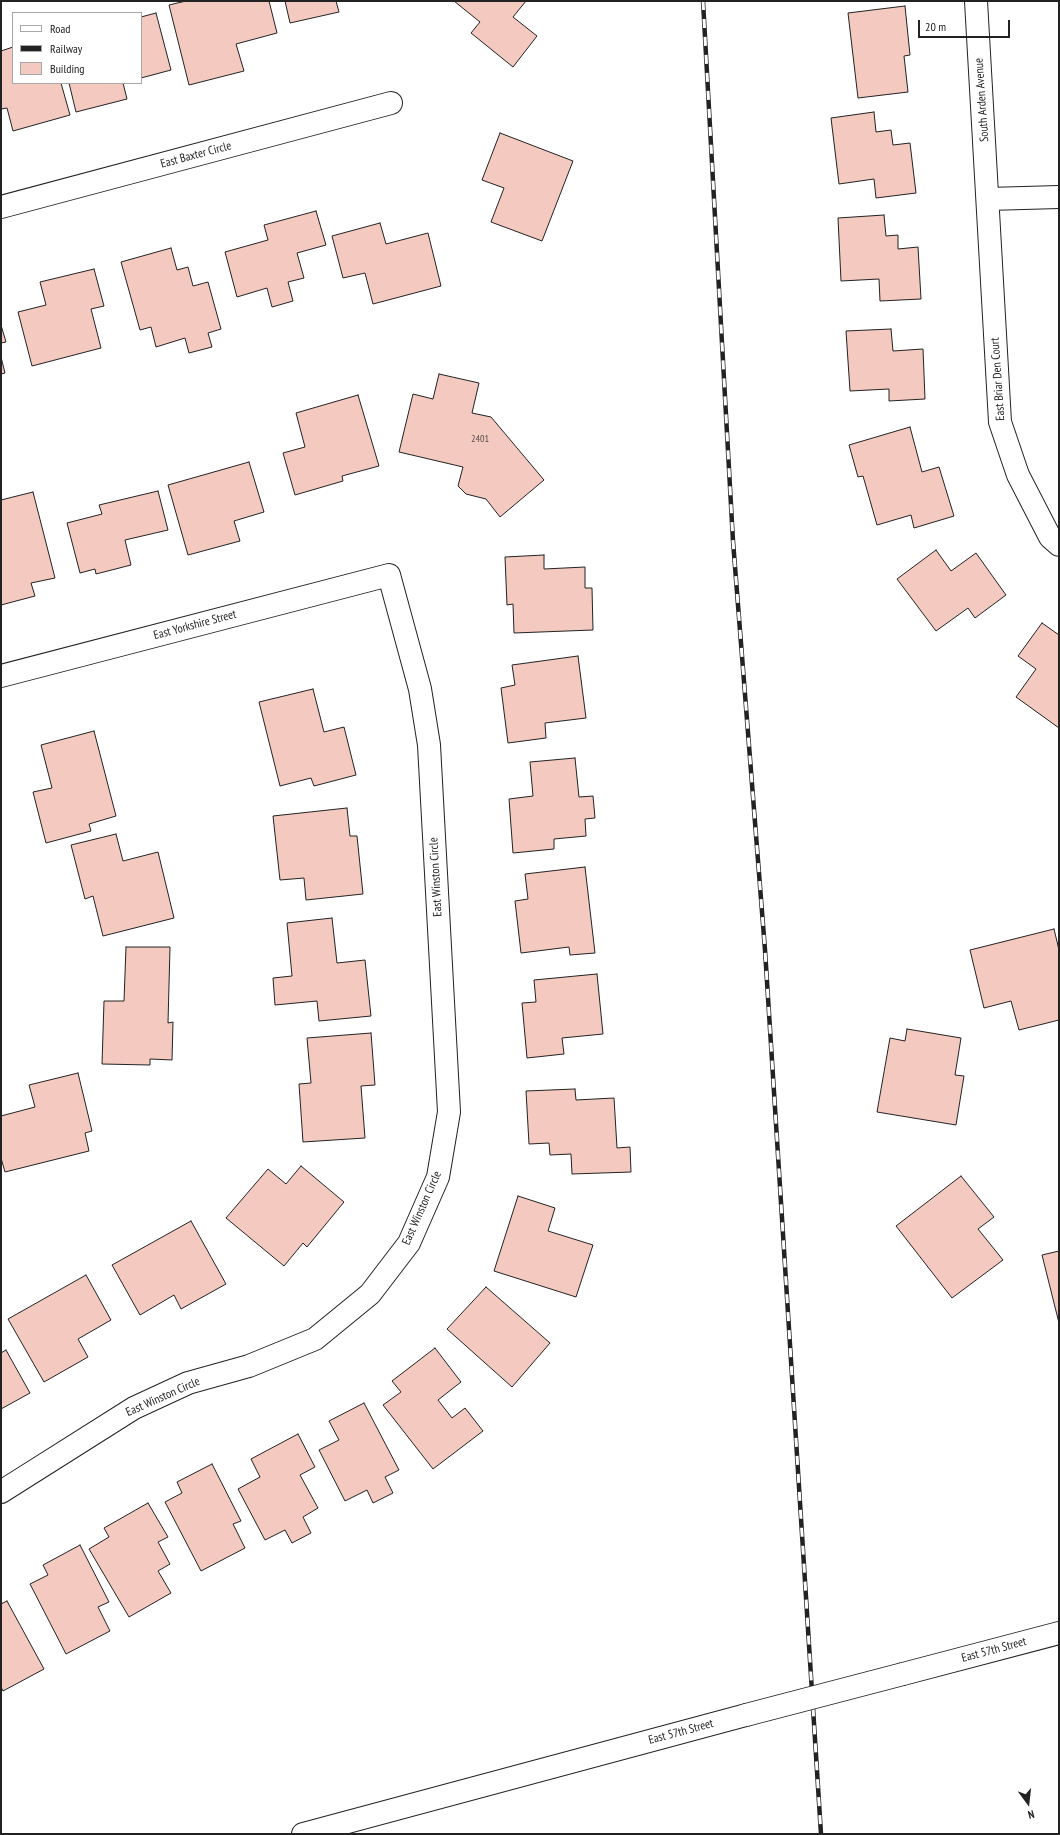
<!DOCTYPE html>
<html>
<head>
<meta charset="utf-8">
<style>
  body { margin:0 }
  #map { position:relative; width:1060px; height:1835px; overflow:hidden; background:#fff; font-family:"PT Sans Narrow",sans-serif }
  canvas { display:block }
  .frame { position:absolute; inset:0; border:2px solid #222; pointer-events:none }
  .legend { position:absolute; left:12px; top:12px; width:130px; height:72px; box-sizing:border-box; background:#fff; border:1px solid #a7a7a7; margin:0; padding:5px 7px; list-style:none; font-size:12px; color:#222 }
  .legend li { display:flex; align-items:center; gap:8px; height:20px }
  .legend b { width:20px; border:1px solid #a7a7a7 }
  .north { position:absolute; left:1008px; top:1783px; width:40px; height:40px; -webkit-text-stroke:3px #fff; paint-order:stroke; rotate:165deg; font-size:11px; font-weight:700; line-height:16px; text-align:center; color:#222 }
  .north::after { content:''; display:block; margin:auto; width:14px; height:18px; background:#222; clip-path:polygon(50% 0,100% 100%,50% 72%,0 100%) }
  .scale { position:absolute; left:918px; top:20px; width:92px; height:18px; box-sizing:border-box; border:2px solid #222; border-top:0; padding-left:5px; font-size:12px; line-height:14px; white-space:nowrap; color:#222; -webkit-text-stroke:3px #fff; paint-order:stroke }
</style>
</head>
<body>
<div id="map">
<canvas width="1060" height="1835"></canvas>
<div class="frame"></div>
<ul class="legend">
<li><b style="height:5px;background:#fff"></b>Road</li>
<li><b style="height:5px;background:#222"></b>Railway</li>
<li><b style="height:11px;background:#f3c9c0"></b>Building</li>
</ul>
<div class="north">N</div>
<div class="scale">20 m</div>
</div>
<script>
const ctx = document.querySelector('canvas').getContext('2d');
ctx.lineJoin = 'round';
function fill(path, color) {
  ctx.fillStyle = color;
  ctx.fill(path, 'evenodd');
}
function toPath(rows) {
  const path = new Path2D();
  for (const r of rows) {
    path.moveTo(r[0], r[1]);
    for (let i = 2; i < r.length; i += 2) path.lineTo(r[i], r[i + 1]);
  }
  return path;
}
function trace(path, color, width, dash) {
  ctx.strokeStyle = color;
  ctx.lineWidth = width;
  ctx.lineCap = dash ? 'butt' : 'round';
  ctx.setLineDash(dash || []);
  ctx.stroke(path);
}
function label(font, color, halo, rows, align = 'center') {
  ctx.font = font + ' "PT Sans Narrow",sans-serif';
  ctx.lineWidth = 3;
  ctx.setLineDash([]);
  ctx.textBaseline = 'middle';
  ctx.strokeStyle = halo;
  ctx.fillStyle = color;
  for (const [text, x, y, turn = 0] of rows) {
    ctx.save();
    ctx.translate(x, y);
    ctx.rotate((+turn || 0) * Math.PI / 180);
    ctx.textAlign = isNaN(turn) ? turn : align;
    if (halo) ctx.strokeText(text, 0, 0);
    ctx.fillText(text, 0, 0);
    ctx.restore();
  }
}
const building = toPath([
  [186,1,269,1,277,33,236,44,244,71,189,85,169,5,186,1],
  [285,1,336,1,339,12,290,23,285,1],
  [454,1,526,1,513,17,537,36,513,67,471,33,480,22,454,1],
  [905,6,910,55,904,56,908,92,858,98,848,13,905,6],
  [156,13,171,70,141,78,141,17,156,13],
  [13,47,13,83,61,83,70,115,13,131,7,108,1,109,1,51,13,47],
  [69,83,123,83,127,99,76,112,69,83],
  [874,112,876,132,891,130,893,145,910,143,916,193,876,198,874,179,839,184,831,118,874,112],
  [500,133,573,161,542,241,491,222,504,188,482,180,500,133],
  [316,211,326,245,297,253,304,278,288,282,293,301,272,307,267,288,237,297,225,252,268,240,264,225,316,211],
  [884,215,886,236,898,235,898,249,918,247,921,299,880,301,879,279,841,281,838,218,884,215],
  [380,223,386,244,428,233,441,286,373,304,365,273,343,278,332,236,380,223],
  [171,248,177,270,188,267,193,286,208,282,221,329,208,333,212,347,189,353,185,338,156,347,151,327,140,330,121,262,171,248],
  [94,269,104,306,91,309,101,348,32,366,18,312,46,305,40,282,94,269],
  [1,325,6,342,1,343,1,325],
  [891,329,893,351,923,349,925,399,889,401,889,389,850,391,846,331,891,329],
  [1,357,5,373,1,374,1,357],
  [439,374,479,383,472,413,491,417,544,480,500,517,486,499,466,494,458,486,463,467,399,452,413,394,433,399,439,374],
  [358,395,379,466,342,476,343,481,295,495,283,453,305,447,296,413,358,395],
  [910,427,922,472,939,467,954,516,914,528,911,515,877,525,863,476,858,477,849,445,910,427],
  [249,462,264,512,234,521,240,541,188,555,168,485,249,462],
  [158,491,168,530,125,540,131,565,96,574,95,569,80,573,67,523,102,514,99,505,158,491],
  [33,492,55,578,31,583,35,596,1,605,1,500,33,492],
  [936,550,951,571,976,553,1006,595,975,618,968,608,936,631,897,579,936,550],
  [544,555,544,569,585,567,585,588,592,588,593,630,514,633,513,604,507,605,505,557,544,555],
  [1042,623,1059,635,1059,728,1016,697,1036,669,1018,656,1042,623],
  [578,656,586,718,545,723,546,738,508,743,501,688,515,685,512,665,578,656],
  [313,689,324,732,344,727,356,775,314,786,311,778,280,786,259,702,313,689],
  [94,731,116,816,89,824,91,831,46,843,33,792,52,788,41,745,94,731],
  [575,758,579,797,593,796,595,818,585,819,586,836,554,839,554,849,513,853,509,799,533,796,530,762,575,758],
  [347,808,350,836,357,836,363,894,306,900,304,878,280,880,273,816,347,808],
  [116,834,123,861,158,852,174,918,103,936,93,896,85,899,71,845,116,834],
  [585,867,595,953,570,955,569,947,521,953,515,901,528,899,525,874,585,867],
  [332,918,337,963,365,960,371,1016,319,1021,317,1001,275,1005,273,978,292,976,287,923,332,918],
  [1054,929,1059,950,1059,1020,1019,1030,1011,1001,984,1008,970,950,1054,929],
  [126,947,170,947,168,1023,173,1022,172,1060,150,1059,150,1065,102,1064,104,1001,124,1001,126,947],
  [597,974,603,1034,562,1038,564,1054,527,1058,522,1003,536,1002,534,980,597,974],
  [907,1029,961,1038,955,1075,964,1076,956,1125,877,1112,890,1038,905,1041,907,1029],
  [371,1033,375,1085,361,1086,365,1138,303,1142,299,1084,311,1083,307,1038,371,1033],
  [78,1073,92,1131,85,1133,89,1151,5,1172,1,1158,1,1116,35,1107,29,1085,78,1073],
  [575,1089,576,1100,614,1098,617,1148,630,1147,631,1172,572,1174,571,1154,550,1155,549,1143,529,1144,526,1091,575,1089],
  [301,1166,344,1202,307,1247,303,1243,284,1266,226,1218,268,1169,286,1184,301,1166],
  [961,1176,994,1217,978,1229,1003,1260,952,1298,896,1226,961,1176],
  [518,1196,555,1208,548,1231,593,1245,576,1297,494,1271,518,1196],
  [191,1221,226,1284,181,1309,174,1295,140,1315,112,1265,191,1221],
  [1059,1251,1059,1323,1042,1255,1059,1251],
  [86,1275,111,1320,78,1339,88,1357,44,1382,8,1319,86,1275],
  [486,1287,550,1343,512,1387,447,1329,486,1287],
  [435,1348,461,1382,438,1400,452,1418,465,1408,483,1431,433,1469,383,1405,401,1392,392,1381,435,1348],
  [6,1350,30,1393,1,1409,1,1353,6,1350],
  [364,1403,399,1470,385,1477,393,1493,373,1503,367,1490,345,1501,319,1450,339,1440,329,1421,364,1403],
  [298,1434,315,1467,300,1475,318,1508,303,1517,311,1533,292,1543,285,1530,265,1540,238,1489,260,1477,251,1459,298,1434],
  [212,1464,241,1521,233,1524,245,1548,201,1571,165,1502,182,1493,177,1482,212,1464],
  [148,1503,168,1537,158,1542,170,1564,158,1571,171,1593,129,1617,89,1549,109,1537,104,1528,148,1503],
  [80,1545,109,1602,98,1607,110,1631,66,1654,30,1584,48,1575,43,1565,80,1545],
  [7,1601,44,1669,3,1691,1,1687,1,1604,7,1601]
]);
const minor = toPath([
  [976,1,1000,422,1018,475,1050,537,1059,545],
  [988,199,1059,197],
  [1,207,391,103],
  [1,676,389,575,420,689,429,745,449,1112,438,1177,409,1243,370,1294,315,1339,249,1366,188,1383,134,1408,1,1492]
]);
const secondary = toPath([
  [903,1674,1059,1633],
  [303,1834,746,1715]
]);
const rail = toPath([
  [703,1,733,541,765,950,821,1834]
]);
const secondaryBridge = toPath([
  [746,1715,903,1674]
]);
const numberNames = [
  ["2401",480,439]
];
const streetNames = [
  ["South Arden Avenue",982,100,-94],
  ["East Baxter Circle",196,155,-15],
  ["East Briar Den Court",998,379,-94],
  ["East Yorkshire Street",195,625,-15],
  ["East Winston Circle",436,877,-93],
  ["East Winston Circle",422,1208,-66],
  ["East Winston Circle",163,1397,-24],
  ["East 57th Street",994,1650,-15],
  ["East 57th Street",681,1732,-15]
];
fill(building, '#f3c9c0');
trace(building, '#222', 1);
trace(minor, '#222', 24);
trace(secondary, '#222', 24);
trace(minor, '#fff', 22);
trace(secondary, '#fff', 22);
trace(rail, '#222', 4.5);
trace(rail, '#fff', 3, [9]);
trace(secondaryBridge, '#222', 24, []);
trace(secondaryBridge, '#fff', 22);
label('10px', '#564c4a', null, numberNames);
label('12px', '#222', '#fff', streetNames);
</script>
</body>
</html>
